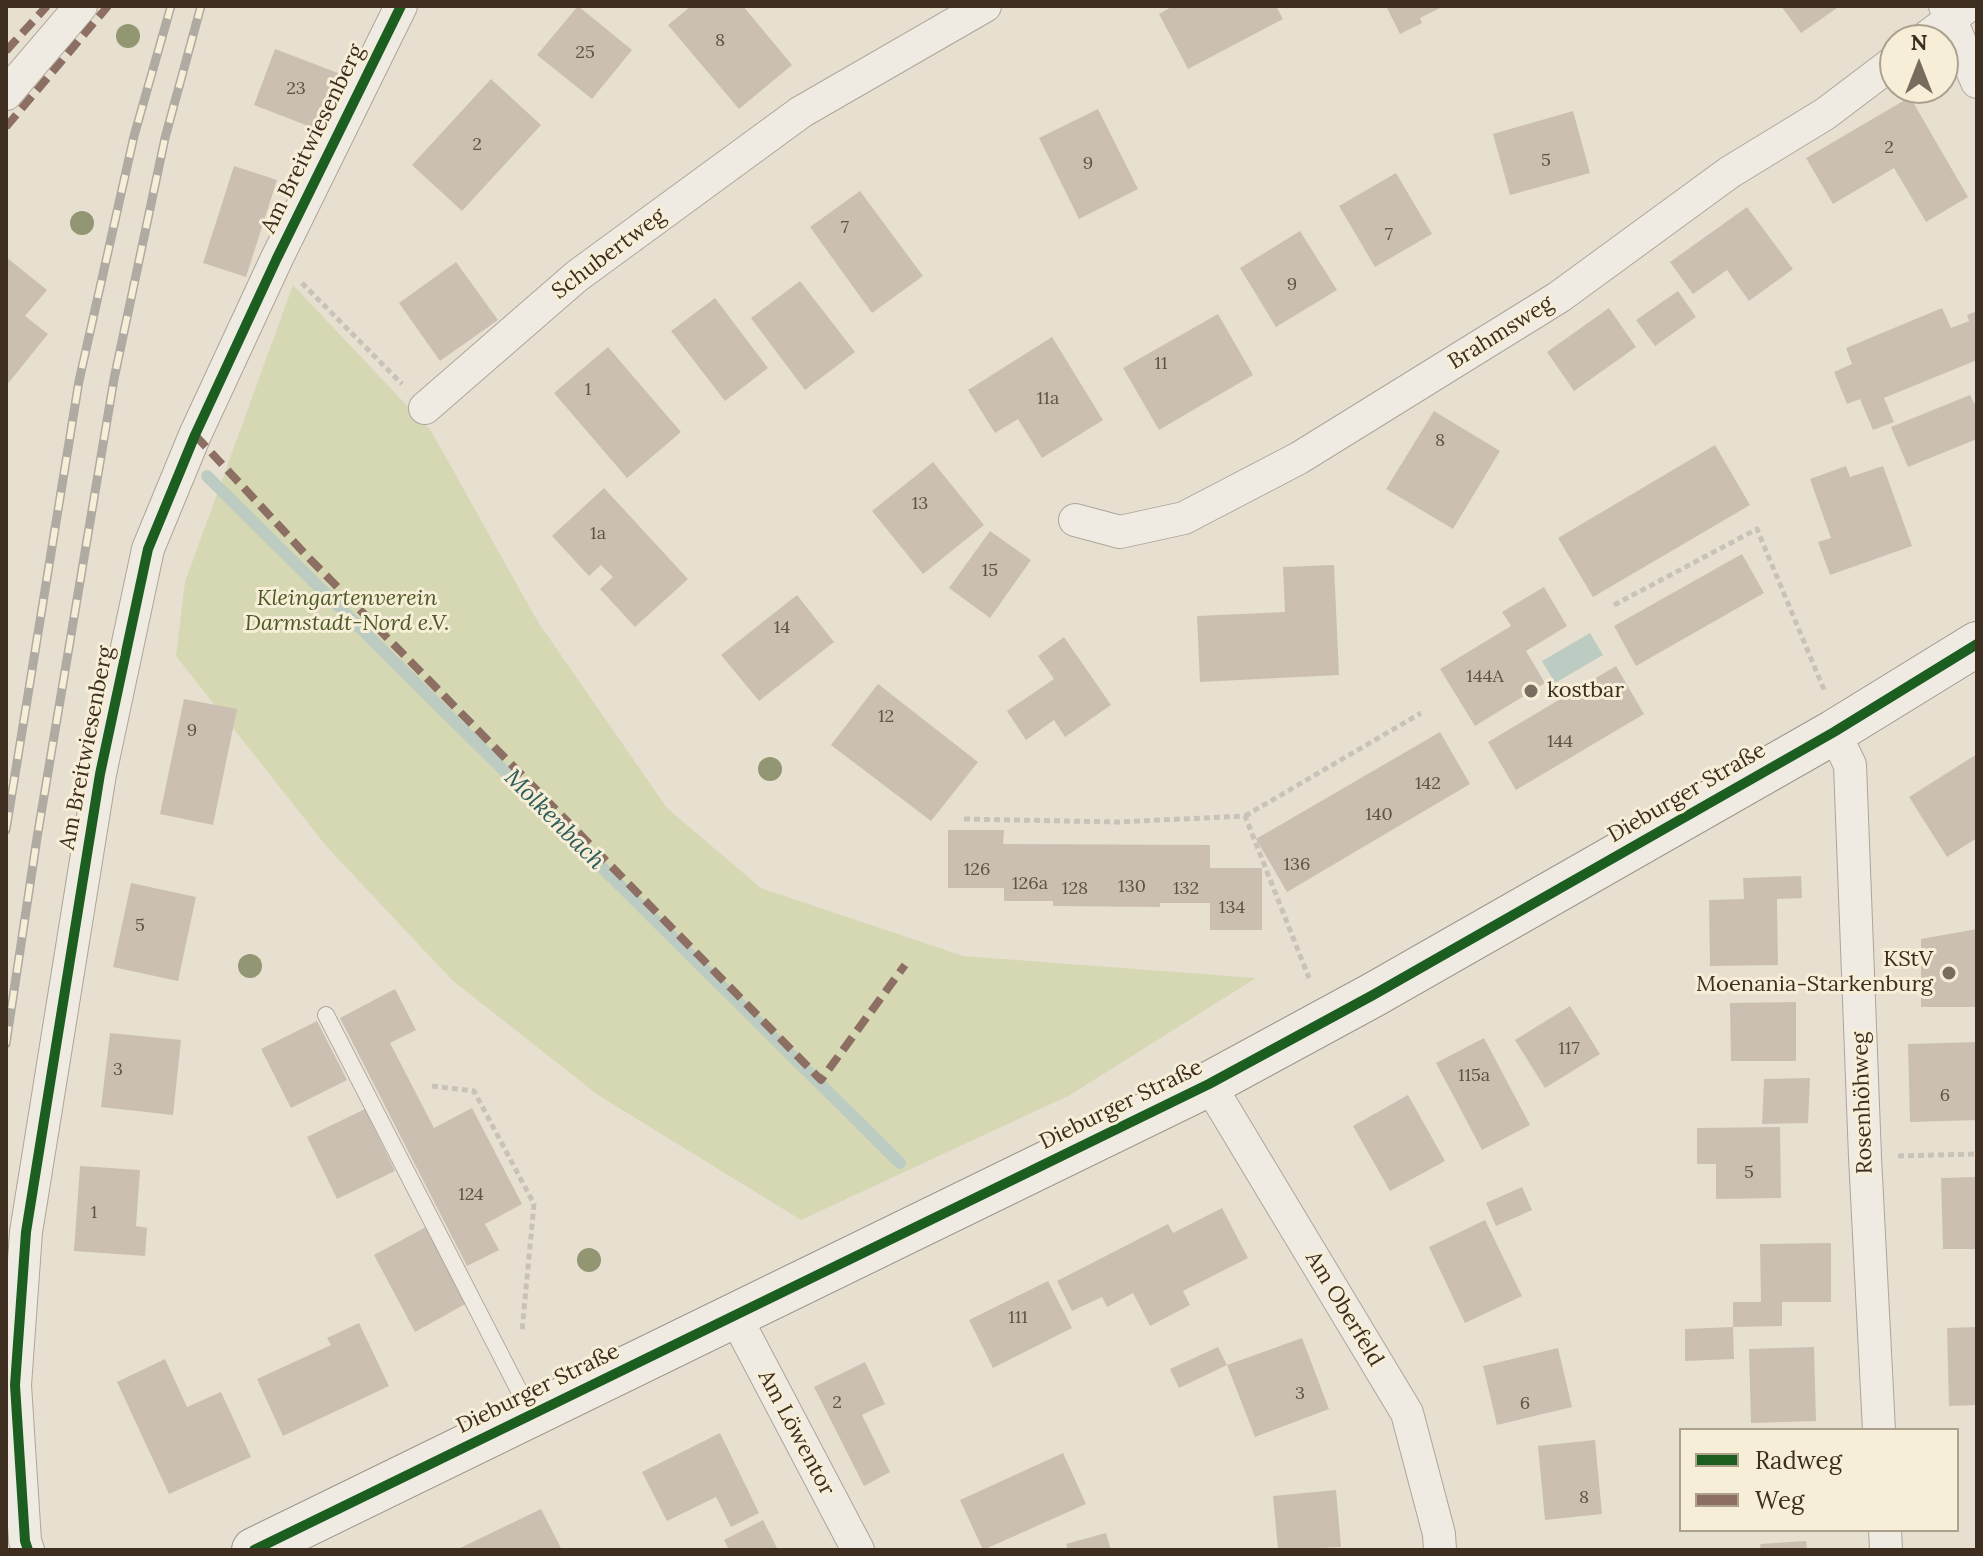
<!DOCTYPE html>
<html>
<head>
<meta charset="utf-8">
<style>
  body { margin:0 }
  #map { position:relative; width:1983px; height:1556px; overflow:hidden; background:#e7e0d1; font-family:Lora,serif }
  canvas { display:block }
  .frame { position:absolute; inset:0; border:8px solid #3d2e20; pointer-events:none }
  .legend { position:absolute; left:1679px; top:1428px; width:280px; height:104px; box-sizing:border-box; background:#f7eed8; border:2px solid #ada18e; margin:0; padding:10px 14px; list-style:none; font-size:24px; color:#3d2e20 }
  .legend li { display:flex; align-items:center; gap:16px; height:40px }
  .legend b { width:40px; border:2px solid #ada18e }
  .north { position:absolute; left:1879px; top:24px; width:80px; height:80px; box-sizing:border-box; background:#f7eed8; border:2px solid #ada18e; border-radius:50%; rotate:0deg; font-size:22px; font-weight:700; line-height:32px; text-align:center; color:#3d2e20 }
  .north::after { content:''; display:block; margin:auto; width:28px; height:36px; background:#786c5e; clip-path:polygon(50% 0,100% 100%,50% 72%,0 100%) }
</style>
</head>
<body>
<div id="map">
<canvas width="1983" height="1556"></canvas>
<div class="frame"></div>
<ul class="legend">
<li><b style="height:10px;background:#1b5e20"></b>Radweg</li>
<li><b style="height:10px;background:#8d6e63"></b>Weg</li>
</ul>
<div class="north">N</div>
</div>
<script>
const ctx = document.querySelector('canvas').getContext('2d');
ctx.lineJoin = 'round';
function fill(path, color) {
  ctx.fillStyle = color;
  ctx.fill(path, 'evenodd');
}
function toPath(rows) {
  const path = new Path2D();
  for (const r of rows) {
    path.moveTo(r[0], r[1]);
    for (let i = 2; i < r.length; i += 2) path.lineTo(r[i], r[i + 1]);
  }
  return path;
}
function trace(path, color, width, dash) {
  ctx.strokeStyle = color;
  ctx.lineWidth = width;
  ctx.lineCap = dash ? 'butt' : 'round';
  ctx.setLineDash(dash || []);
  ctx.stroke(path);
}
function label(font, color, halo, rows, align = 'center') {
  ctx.font = font + ' Lora,serif';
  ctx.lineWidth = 6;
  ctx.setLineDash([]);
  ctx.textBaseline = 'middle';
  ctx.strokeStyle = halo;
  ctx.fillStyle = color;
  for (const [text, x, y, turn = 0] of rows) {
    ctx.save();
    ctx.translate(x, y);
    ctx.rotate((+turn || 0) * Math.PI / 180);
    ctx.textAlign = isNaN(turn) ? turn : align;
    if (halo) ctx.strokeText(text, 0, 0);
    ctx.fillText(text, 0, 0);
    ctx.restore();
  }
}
const green = toPath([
  [293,285,431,431,538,622,667,808,761,888,963,956,1256,978,1070,1095,801,1220,598,1095,452,980,327,847,176,656,185,582]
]);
const water = toPath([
  [1590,633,1603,655,1555,683,1542,661]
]);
const stream = toPath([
  [207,476,900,1163]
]);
const building = toPath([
  [578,6,632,50,592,99,537,55],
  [691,6,743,6,792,65,739,109,668,25],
  [1173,6,1276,6,1283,19,1188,69,1159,14],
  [1386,6,1444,6,1420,18,1422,23,1400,34],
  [1781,6,1840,6,1801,33],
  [275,49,338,73,316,129,254,105],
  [491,79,541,125,462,211,412,165],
  [1910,97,1968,197,1926,222,1894,168,1833,204,1806,158],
  [1098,109,1138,189,1079,219,1039,138],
  [1573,111,1590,173,1510,195,1493,134],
  [234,166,277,180,246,277,203,263],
  [1396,173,1432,234,1375,267,1339,206],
  [860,191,923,276,872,313,810,227],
  [1747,207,1793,269,1749,301,1727,270,1693,294,1670,262],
  [1300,231,1337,290,1276,327,1240,268],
  [6,257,47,290,25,316,48,334,6,386],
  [456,262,498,320,440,361,399,303],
  [800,281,855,352,805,390,751,318],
  [1678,291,1696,317,1655,346,1636,320],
  [715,298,768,368,725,401,671,331],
  [1609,308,1636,347,1574,391,1547,352],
  [1942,308,1951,328,1969,321,1967,315,1977,311,1977,360,1884,398,1894,422,1873,430,1860,399,1847,404,1834,372,1852,364,1846,348],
  [1218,314,1253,375,1159,430,1123,368],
  [1052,337,1103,420,1042,458,1018,419,995,433,968,390],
  [608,347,681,432,627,478,554,393],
  [1970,395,1974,403,1977,402,1977,439,1908,467,1891,427],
  [1434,411,1500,451,1453,529,1386,489],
  [1715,445,1750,505,1593,597,1558,538],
  [933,462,984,525,923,574,872,511],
  [1846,466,1850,477,1883,466,1912,546,1830,575,1818,542,1831,538,1810,479],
  [604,488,688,579,635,627,600,589,613,577,601,565,589,576,552,536],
  [990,531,1031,560,990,618,949,588],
  [1742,554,1764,593,1636,666,1614,626],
  [1334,565,1339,675,1200,682,1197,616,1285,612,1283,567],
  [1544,587,1567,626,1526,651,1545,683,1475,726,1440,669,1511,626,1502,612],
  [797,595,834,642,759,701,721,655],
  [1064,637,1111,705,1065,737,1054,720,1026,740,1007,711,1054,679,1038,656],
  [1616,666,1644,714,1516,790,1488,742],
  [878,684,978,762,931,821,831,745],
  [184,699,237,709,213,825,160,814],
  [1440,732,1470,784,1287,892,1256,839],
  [1977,754,1977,838,1947,857,1909,797],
  [948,830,1004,830,1003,844,1210,845,1210,868,1262,868,1262,930,1210,930,1210,903,1160,903,1160,907,1053,906,1053,901,1004,901,1004,888,948,888],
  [1801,876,1802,898,1777,899,1778,965,1710,966,1709,900,1744,899,1743,878],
  [131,883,196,897,178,981,113,967],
  [1977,929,1977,1007,1921,1007,1921,939],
  [395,989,416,1030,390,1043,434,1128,472,1108,522,1204,485,1224,499,1250,467,1266,340,1018],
  [1796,1002,1796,1061,1731,1061,1730,1003],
  [1570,1006,1600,1054,1545,1088,1515,1040],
  [317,1021,347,1080,291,1108,261,1049],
  [110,1033,181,1040,173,1115,101,1107],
  [1484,1038,1530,1125,1482,1150,1436,1063],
  [1977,1042,1977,1120,1910,1122,1908,1044],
  [1810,1078,1808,1123,1762,1124,1764,1079],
  [1408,1095,1445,1161,1390,1191,1353,1126],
  [365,1109,395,1171,337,1199,307,1137],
  [1780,1127,1781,1198,1716,1199,1716,1164,1697,1164,1697,1128],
  [80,1166,140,1170,136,1226,147,1228,145,1256,74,1251],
  [1977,1177,1977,1249,1943,1249,1941,1178],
  [1522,1187,1532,1210,1496,1226,1486,1203],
  [1222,1208,1248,1258,1183,1291,1190,1305,1150,1326,1133,1293,1107,1307,1102,1297,1072,1311,1057,1281,1168,1224,1173,1233],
  [1485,1220,1522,1296,1465,1323,1429,1247],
  [426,1227,467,1303,415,1332,374,1255],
  [1831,1243,1831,1302,1782,1302,1782,1326,1733,1327,1733,1302,1761,1302,1760,1244],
  [1048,1281,1072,1328,993,1368,969,1320],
  [359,1323,389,1386,283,1436,257,1379,331,1345,327,1338],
  [1733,1327,1734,1359,1685,1361,1685,1329],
  [1977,1327,1977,1405,1949,1406,1947,1328],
  [1302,1338,1329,1409,1255,1437,1227,1365],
  [1218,1347,1227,1365,1179,1388,1170,1369],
  [1814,1347,1816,1421,1751,1423,1749,1349],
  [1558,1348,1572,1407,1497,1425,1483,1366],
  [165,1359,187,1407,221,1392,251,1457,169,1494,117,1382],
  [865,1362,885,1404,862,1415,890,1472,864,1486,814,1387],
  [720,1433,759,1513,731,1527,716,1497,667,1521,642,1472],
  [1595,1440,1602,1514,1545,1520,1538,1446],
  [1063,1453,1086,1504,983,1550,960,1500],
  [1336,1490,1341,1547,1278,1550,1273,1496],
  [541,1509,562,1550,456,1550],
  [763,1520,778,1550,729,1550,724,1540],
  [1106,1533,1111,1550,1068,1550,1066,1544],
  [1806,1541,1807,1550,1761,1550,1760,1544]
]);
const path = toPath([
  [302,283,402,384],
  [1614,605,1757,529,1825,692],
  [1245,816,1421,713],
  [964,819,1119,822,1245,816,1309,978],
  [432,1086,474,1091,534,1204,522,1331],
  [1898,1156,1977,1154]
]);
const lane = toPath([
  [326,1015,530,1412]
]);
const street = toPath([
  [1945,6,1977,82],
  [1923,40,1968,6],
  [6,94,81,6],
  [425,408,577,276,801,112,985,6],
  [1075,520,1120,532,1184,518,1299,458,1559,297,1730,172,1825,114,1895,61],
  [1834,732,1850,765,1865,1157,1879,1430],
  [1209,1084,1407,1413,1439,1534,1440,1550],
  [735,1316,858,1550],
  [1885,1530,1886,1550],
  [28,1550,25,1541,15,1385,26,1232,100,774,148,549,195,435,277,258,401,6]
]);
const secondary = toPath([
  [254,1550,1209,1084,1373,995,1834,732,1977,644]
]);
const rail = toPath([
  [6,830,79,381,134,136,171,6],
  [6,1044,37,838,114,379,165,138,201,6]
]);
const quiet = toPath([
  [6,51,47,6],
  [6,127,108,6],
  [195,435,307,556,821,1080,905,965]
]);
const cycleway = toPath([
  [28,1550,25,1541,15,1385,26,1232,100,774,148,549,195,435,277,258,401,6],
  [254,1550,1209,1084,1373,995,1834,732,1977,644]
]);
const trees = [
  [128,36],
  [82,223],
  [770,769],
  [250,966],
  [589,1260]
];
const markers = [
  [1531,691,8,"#786c5e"],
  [1949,973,8,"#786c5e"]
];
const numberNames = [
  ["8",720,41],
  ["25",585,53],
  ["23",296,89],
  ["2",477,145],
  ["2",1889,148],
  ["5",1546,161],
  ["9",1088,164],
  ["7",845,228],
  ["7",1389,235],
  ["9",1292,285],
  ["11",1161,364],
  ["1",588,390],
  ["11a",1048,399],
  ["8",1440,441],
  ["13",920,504],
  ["1a",598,534],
  ["15",990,571],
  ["14",782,628],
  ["144A",1485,677],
  ["12",886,717],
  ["9",192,731],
  ["144",1560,742],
  ["142",1428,784],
  ["140",1379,815],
  ["136",1297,865],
  ["126",977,870],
  ["126a",1030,884],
  ["130",1132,887],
  ["128",1075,889],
  ["132",1186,889],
  ["134",1232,908],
  ["5",140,926],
  ["117",1569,1049],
  ["3",118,1070],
  ["115a",1474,1076],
  ["6",1945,1096],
  ["5",1749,1173],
  ["124",471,1195],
  ["1",94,1213],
  ["111",1018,1318],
  ["3",1300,1394],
  ["2",837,1403],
  ["6",1525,1404],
  ["8",1584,1498]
];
const streetNames = [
  ["Am Breitwiesenberg",313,139,-64],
  ["Schubertweg",609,254,-37],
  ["Brahmsweg",1501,333,-32],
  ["Am Breitwiesenberg",87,748,-79],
  ["Dieburger Straße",1687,793,-30],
  ["Rosenhöhweg",1863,1103,-92],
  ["Dieburger Straße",1121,1105,-26],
  ["Am Oberfeld",1344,1309,59],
  ["Dieburger Straße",538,1389,-26],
  ["Am Löwentor",796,1433,62]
];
const parkNames = [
  ["Kleingartenverein",347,599],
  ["Darmstadt-Nord e.V.",347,624]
];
const poiNames = [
  ["kostbar",1547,691],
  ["KStV",1933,960,"right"],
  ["Moenania-Starkenburg",1933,985,"right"]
];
const waterNames = [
  ["Molkenbach",554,820,45]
];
fill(green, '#d6d7b3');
fill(water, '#bcccc2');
trace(stream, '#bcccc2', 12);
fill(building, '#cbbfb2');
trace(lane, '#ada599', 18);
trace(street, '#ada599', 34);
trace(secondary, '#9c958a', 46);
trace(path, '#c8c2b9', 5, [6, 4]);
trace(lane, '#efebe3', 16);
trace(street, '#efebe3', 32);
trace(secondary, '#efebe3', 44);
trace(rail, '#afaaa2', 9);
trace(rail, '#f7eed8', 6, [18]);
trace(quiet, '#8d6e63', 8, [16, 8]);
trace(cycleway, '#1b5e20', 10);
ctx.fillStyle = '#929673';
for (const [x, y] of trees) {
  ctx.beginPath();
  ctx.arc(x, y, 12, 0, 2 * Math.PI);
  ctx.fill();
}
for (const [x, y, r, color] of markers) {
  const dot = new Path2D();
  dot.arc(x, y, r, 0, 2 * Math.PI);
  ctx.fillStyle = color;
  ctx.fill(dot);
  trace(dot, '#f7eed8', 3);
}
label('18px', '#605244', null, numberNames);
label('22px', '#3d2e20', '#f7eed8', streetNames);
label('italic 22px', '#4d5a26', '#f7eed8', parkNames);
label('22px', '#3d2e20', '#f7eed8', poiNames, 'left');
label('italic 24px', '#2f5d5a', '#f7eed8', waterNames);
</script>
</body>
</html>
